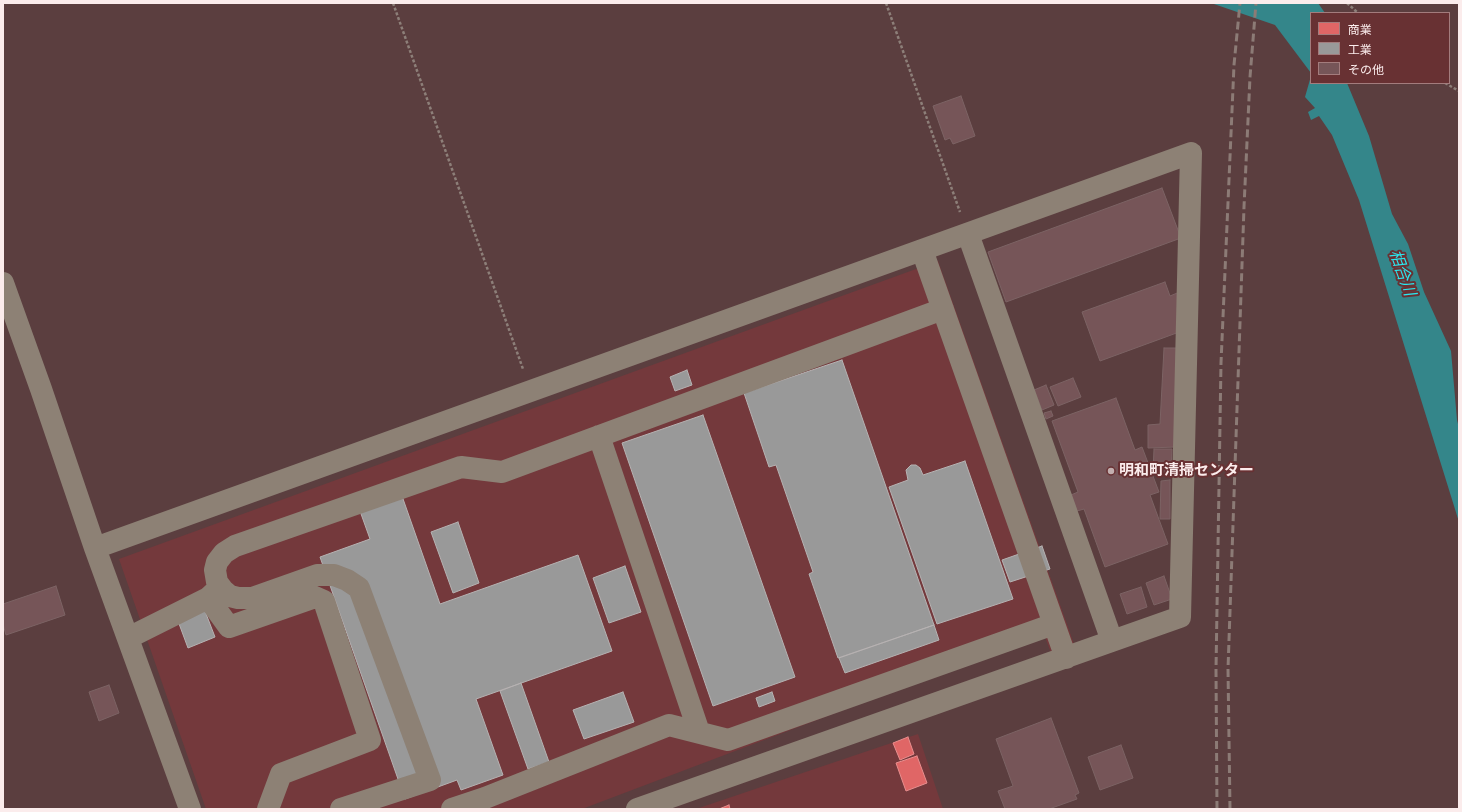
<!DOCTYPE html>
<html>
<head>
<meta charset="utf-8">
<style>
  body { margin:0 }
  #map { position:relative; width:1462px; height:812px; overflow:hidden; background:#5b3e3f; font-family:Figtree,"Noto Sans JP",sans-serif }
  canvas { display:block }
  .frame { position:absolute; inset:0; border:4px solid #fbecec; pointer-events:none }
  .legend { position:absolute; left:1310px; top:12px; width:140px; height:72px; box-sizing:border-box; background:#683133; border:1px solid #a37c7d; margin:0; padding:5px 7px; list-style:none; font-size:12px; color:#fbecec }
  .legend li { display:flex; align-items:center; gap:8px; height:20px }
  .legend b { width:20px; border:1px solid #a37c7d }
</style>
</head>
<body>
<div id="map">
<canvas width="1462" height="812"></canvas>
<div class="frame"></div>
<ul class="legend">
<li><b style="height:11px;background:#e06666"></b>商業</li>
<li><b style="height:11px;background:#999"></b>工業</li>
<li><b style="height:11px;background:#765558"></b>その他</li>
</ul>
</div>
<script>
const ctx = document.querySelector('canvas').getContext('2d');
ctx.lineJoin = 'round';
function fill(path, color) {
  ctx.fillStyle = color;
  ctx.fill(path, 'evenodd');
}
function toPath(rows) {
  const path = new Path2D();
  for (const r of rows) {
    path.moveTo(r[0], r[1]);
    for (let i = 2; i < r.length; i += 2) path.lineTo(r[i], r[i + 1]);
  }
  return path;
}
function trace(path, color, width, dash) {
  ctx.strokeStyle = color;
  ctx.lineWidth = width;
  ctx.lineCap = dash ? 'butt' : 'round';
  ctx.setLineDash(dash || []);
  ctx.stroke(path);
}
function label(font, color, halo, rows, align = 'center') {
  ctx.font = font + ' Figtree,"Noto Sans JP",sans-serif';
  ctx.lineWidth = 4;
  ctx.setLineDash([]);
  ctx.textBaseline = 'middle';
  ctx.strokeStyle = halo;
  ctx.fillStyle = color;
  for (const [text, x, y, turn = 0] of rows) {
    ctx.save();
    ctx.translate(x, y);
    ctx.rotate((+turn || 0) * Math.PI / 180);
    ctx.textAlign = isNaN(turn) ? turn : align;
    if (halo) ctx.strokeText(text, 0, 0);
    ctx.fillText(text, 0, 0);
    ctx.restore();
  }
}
const built = toPath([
  [938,261,1074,644,1051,653,1044,634,582,809,206,809,119,559],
  [918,734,943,809,696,809]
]);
const water = toPath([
  [1211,3,1318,3,1325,13,1311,13,1311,73,1275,25],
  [1311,76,1311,83,1347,83,1369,136,1392,214,1408,244,1424,292,1451,351,1457,420,1459,428,1459,522,1359,200,1332,135,1319,116,1311,120,1308,112,1315,108,1305,97]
]);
const shops = toPath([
  [908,737,914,754,900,760,893,743,908,737],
  [917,756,927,783,906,791,896,763,917,756],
  [729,805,730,809,719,809,729,805]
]);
const industry = toPath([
  [842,360,934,625,838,658,809,574,813,572,776,465,769,467,744,393,842,360],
  [687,370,692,385,675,391,670,377,687,370],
  [703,415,795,677,713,706,622,443,703,415],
  [965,461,1013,599,937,624,889,487,908,480,906,470,911,465,916,465,920,468,923,475,965,461],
  [402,496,440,604,578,555,612,651,476,699,503,775,461,790,457,780,405,799,320,557,370,539,360,511,402,496],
  [458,522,479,583,453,593,431,532,458,522],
  [1042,546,1050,569,1010,582,1002,560,1042,546],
  [625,566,641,612,609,623,593,578,625,566],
  [205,611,215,637,188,648,178,621,205,611],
  [934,625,939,640,845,673,839,658,934,625],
  [521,683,549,762,528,769,500,691,521,683],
  [623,692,634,722,584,739,573,710,623,692],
  [772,692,775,701,759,707,756,698,772,692]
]);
const building = toPath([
  [961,96,975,136,953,144,950,138,945,140,933,106,961,96],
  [1162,188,1181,238,1006,302,988,252,1162,188],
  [1165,282,1170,296,1182,291,1182,331,1100,361,1082,312,1165,282],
  [1164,348,1178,348,1176,447,1148,448,1148,425,1160,424,1164,348],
  [1073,378,1081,397,1058,406,1050,387,1073,378],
  [1046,385,1054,405,1042,410,1034,390,1046,385],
  [1116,398,1135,450,1142,447,1159,492,1150,495,1168,544,1105,567,1084,509,1077,511,1071,495,1078,492,1052,421,1116,398],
  [1051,411,1053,416,1046,419,1044,413,1051,411],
  [1154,449,1172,449,1171,473,1153,472,1154,449],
  [1170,480,1170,519,1160,519,1161,481,1170,480],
  [1164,576,1172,599,1154,605,1146,583,1164,576],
  [56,586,65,615,6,635,3,624,3,604,56,586],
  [1141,587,1147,607,1127,614,1120,594,1141,587],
  [109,685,119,713,99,721,89,692,109,685],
  [1051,718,1079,793,1075,795,1077,799,1049,809,1005,809,998,791,1013,786,996,739,1051,718],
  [1121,745,1133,778,1100,790,1088,757,1121,745]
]);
const path = toPath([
  [393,3,523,369],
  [886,3,960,212],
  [1347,3,1358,13],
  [1445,83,1459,91]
]);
const minor = toPath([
  [922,250,1066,658],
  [3,283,41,389,95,548,190,809],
  [599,436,699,732],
  [95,548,1191,153,1180,617,1112,641],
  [220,587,208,598,229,627,315,597,324,601,370,740,281,774,268,809],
  [128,638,208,598],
  [341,809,430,780,359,588,347,580,334,575,317,575,252,598,238,598,230,596,223,590,217,582,215,570,217,562,224,553,235,546,461,467,502,472,943,309],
  [452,809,485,798,669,725,728,740,1054,624],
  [637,809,1112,641,968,234]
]);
const rail = toPath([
  [1217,809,1216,670,1221,363,1234,65,1240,3],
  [1230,809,1228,669,1244,207,1250,77,1256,3]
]);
const markers = [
  [1111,471,4,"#c3afaf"]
];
const poiNames = [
  ["明和町清掃センター",1119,471]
];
const waterNames = [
  ["相合川",1402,273,70]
];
fill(built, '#74393c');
fill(water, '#34868a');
fill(shops, '#e06666');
trace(shops, '#e88e8e', 1);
fill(industry, '#999');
trace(industry, '#b6b2b2', 1);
fill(building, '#765558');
trace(building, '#7c6364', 1);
trace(path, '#8d7f79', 2.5, [3, 2]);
trace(minor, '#8d8175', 22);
trace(rail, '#8c7b76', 3, [8, 4]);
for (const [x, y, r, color] of markers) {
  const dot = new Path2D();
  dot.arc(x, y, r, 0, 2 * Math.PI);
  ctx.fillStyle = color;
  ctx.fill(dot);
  trace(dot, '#683133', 1.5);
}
label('bold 15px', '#fbecec', '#683133', poiNames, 'left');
label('italic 16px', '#2be7ef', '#683133', waterNames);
</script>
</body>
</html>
